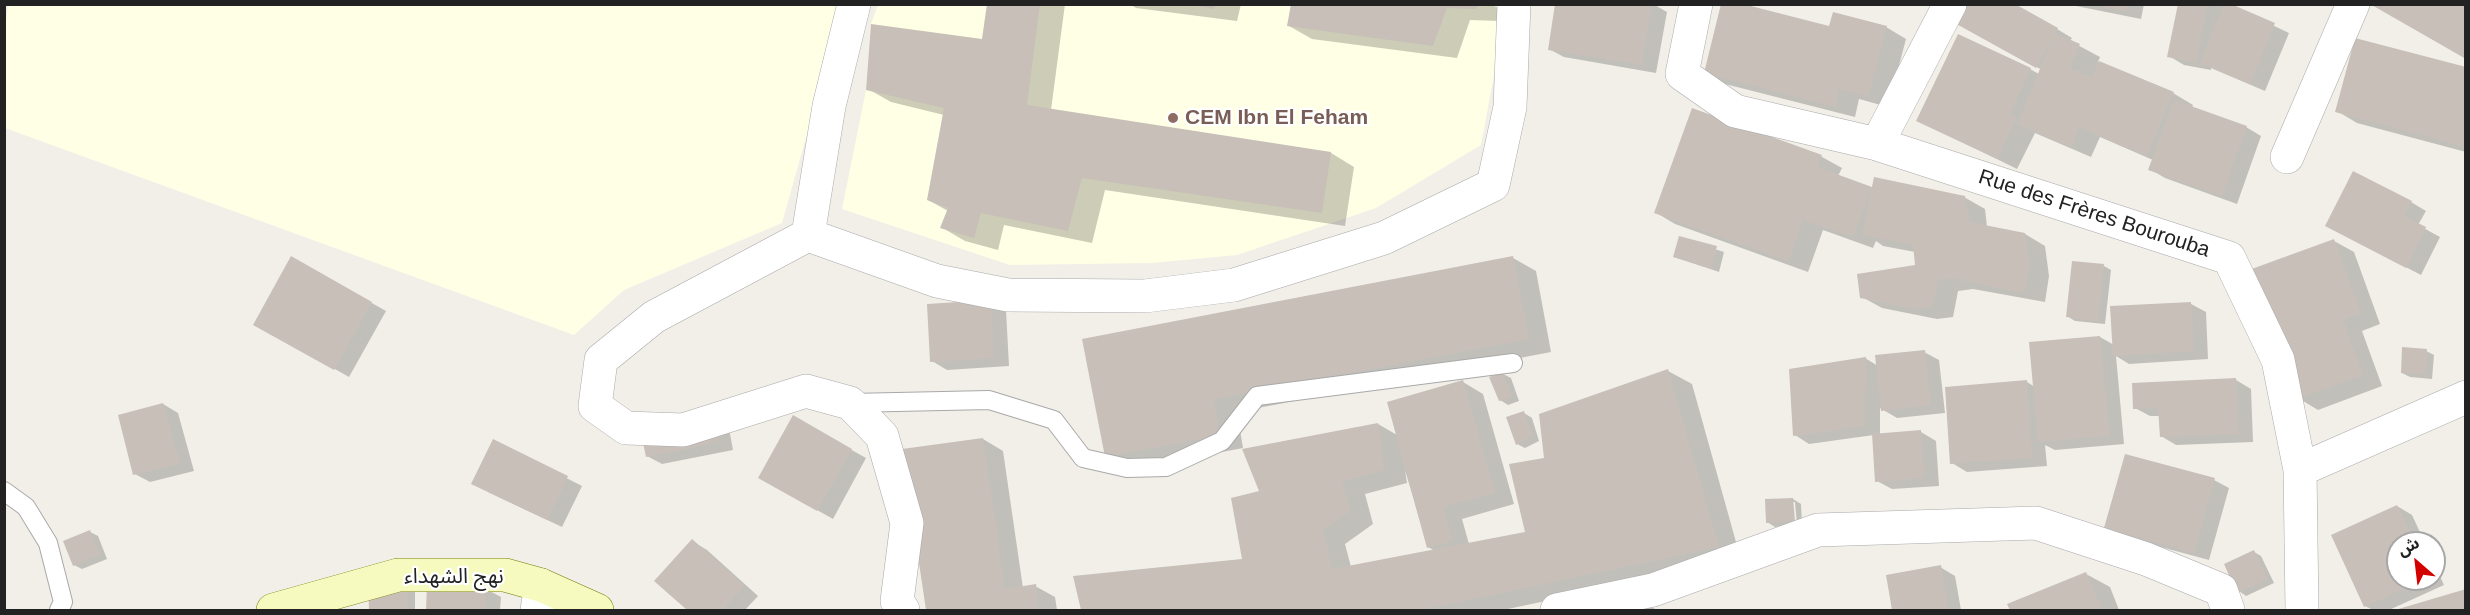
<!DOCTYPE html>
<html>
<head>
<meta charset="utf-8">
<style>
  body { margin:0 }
  #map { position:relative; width:2470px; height:615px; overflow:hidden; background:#f2efe9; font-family:Arial,"Noto Sans Arabic",sans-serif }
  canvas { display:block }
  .frame { position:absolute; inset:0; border:6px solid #222; pointer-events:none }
  .north { position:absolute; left:2386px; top:531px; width:60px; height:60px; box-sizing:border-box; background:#fff; border:2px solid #a7a7a7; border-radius:50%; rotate:332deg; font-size:16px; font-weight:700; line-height:24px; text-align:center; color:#222 }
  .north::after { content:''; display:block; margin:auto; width:21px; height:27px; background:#d40000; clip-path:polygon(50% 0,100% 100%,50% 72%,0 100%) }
</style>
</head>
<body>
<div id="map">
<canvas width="2470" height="615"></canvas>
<div class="frame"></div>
<div class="north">ش</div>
</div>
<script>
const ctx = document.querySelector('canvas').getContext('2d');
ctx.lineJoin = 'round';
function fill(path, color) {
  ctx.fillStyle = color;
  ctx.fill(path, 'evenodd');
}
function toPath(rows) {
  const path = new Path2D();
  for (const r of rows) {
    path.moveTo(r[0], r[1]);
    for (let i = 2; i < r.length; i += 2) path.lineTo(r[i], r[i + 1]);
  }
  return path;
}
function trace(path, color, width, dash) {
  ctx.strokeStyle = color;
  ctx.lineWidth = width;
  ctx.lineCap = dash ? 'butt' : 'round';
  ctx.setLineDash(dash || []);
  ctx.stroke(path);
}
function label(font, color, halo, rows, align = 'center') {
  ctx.font = font + ' Arial,"Noto Sans Arabic",sans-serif';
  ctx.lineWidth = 4.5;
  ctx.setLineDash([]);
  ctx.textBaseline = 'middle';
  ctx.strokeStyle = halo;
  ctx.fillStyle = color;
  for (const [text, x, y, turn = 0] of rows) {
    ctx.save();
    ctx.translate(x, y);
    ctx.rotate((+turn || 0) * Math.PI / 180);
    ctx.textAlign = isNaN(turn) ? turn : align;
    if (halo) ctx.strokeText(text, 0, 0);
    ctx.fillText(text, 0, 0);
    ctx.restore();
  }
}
const education = toPath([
  [8,5,840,5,835,34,782,223,624,290,574,335,5,128,4,39],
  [878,5,1507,5,1481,145,1376,208,1237,255,1152,263,1010,265,842,209,866,90,871,24]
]);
const shadow = toPath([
  [988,4,1065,4,1051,110,1331,153,1354,167,1345,226,1105,190,1092,243,1004,225,998,250,965,241,941,227,948,211,928,200,944,115,891,102,868,89,983,40],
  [1130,4,1241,4,1237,21,1136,8],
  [1293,4,1491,4,1503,11,1500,21,1470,20,1457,58,1312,39,1289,26],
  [1557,4,1653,4,1667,12,1656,73,1564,57,1549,49],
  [2066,4,2144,4,2141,19],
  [2180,4,2228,4,2289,33,2265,91,2211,68,2211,70,2184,65,2169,56],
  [1886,27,1906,39,1888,107,1859,99,1855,117,1725,84,1705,72,1830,28],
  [1968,29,2057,29,2072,38,2070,41,2100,57,2098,62,2173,93,2193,105,2192,108,2246,127,2261,136,2237,204,2165,178,2150,169,2153,160,2100,137,2091,157,2035,133,2017,169,1918,120,2030,69,2039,74,2042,70],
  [2466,69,2466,152,2357,123,2337,111],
  [1693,110,1822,157,1842,168,1838,176,1873,189,1964,197,1985,209,1987,227,2025,234,2045,246,2049,276,2045,302,1973,289,1958,291,1953,317,1937,319,1882,308,1862,297,1917,266,1915,252,1883,246,1876,241,1873,248,1823,230,1808,272,1675,224,1655,212],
  [2411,202,2426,211,2418,225,2440,237,2421,275,2342,234],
  [1680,238,1724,252,1719,272,1675,257],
  [2334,241,2354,252,2380,324,2362,331,2382,386,2318,410,2298,398],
  [292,258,386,311,349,377,255,324],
  [1513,258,1536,271,1551,352,1237,412,1243,448,1129,470,1106,456,1084,340],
  [2104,266,2111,270,2105,324,2075,321,2067,316],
  [991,301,1006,310,1009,366,947,370,932,361],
  [2191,304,2206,312,2208,359,2129,364,2116,356,2124,444,2055,450,2045,445,2047,466,1967,472,1952,463,2027,382,2035,387,2100,337,2114,345],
  [2426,351,2434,355,2432,379,2410,377,2402,373],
  [1924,352,1939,360,1945,413,1897,418,1880,408,1880,435,1921,432,1936,441,1939,486,1892,489,1877,481,1874,435,1809,444,1795,435,1865,358,1878,366],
  [1668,371,1692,384,1741,560,1503,610,1082,610,1075,578,1244,560,1261,492,1378,424,1397,435,1463,382,1483,394,1514,504,1462,519,1469,544,1527,533,1545,460],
  [1405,470,1428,547,1435,551,1351,567,1345,544,1373,524,1365,494,1407,483],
  [1503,374,1511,378,1519,401,1508,405,1500,400],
  [2236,380,2251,389,2253,442,2176,445,2161,436,2160,416,2150,416,2135,408],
  [163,404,178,413,194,471,150,482,135,474],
  [1524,413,1532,418,1539,441,1525,448,1517,444],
  [793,417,866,458,833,519,760,478],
  [728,423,733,450,662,464,647,456],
  [983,439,1003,451,1023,588,1035,586,1055,597,1057,610,927,610,904,451],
  [494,441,582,486,562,527,488,492],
  [2214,480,2229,488,2209,560,2120,536,2105,528],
  [1793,499,1801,504,1802,525,1797,525,1795,502,1792,502,1794,525,1775,527,1767,522],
  [2397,506,2412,515,2425,543,2398,543,2398,579,2434,579,2434,563,2444,585,2389,610,2373,610,2365,606],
  [90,532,98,536,107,559,82,569,74,565],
  [692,541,707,550,758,596,745,610,689,610,657,581],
  [2254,552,2261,556,2274,583,2246,596,2239,591],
  [1940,567,1955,576,1961,610,1893,610,1888,577],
  [2086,574,2110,587,2119,610,2012,610,2009,605],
  [369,585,415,587,415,610,370,610],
  [429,586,486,589,501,597,500,610,427,610],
  [2466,591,2466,610,2398,610],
  [1646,604,1657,610,1607,610]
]);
const building = toPath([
  [987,4,1040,4,1027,105,1331,152,1322,213,1082,178,1068,231,981,213,974,238,940,228,948,208,927,200,944,108,866,90,871,24,982,39],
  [1192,4,1215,4,1214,9],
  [1291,4,1478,4,1476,9,1447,8,1433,46,1287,26],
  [1555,4,1652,4,1642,65,1548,50],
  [1721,4,1743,4,1829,26,1833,12,1887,26,1868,96,1839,89,1835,107,1704,73],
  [1960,4,2015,4,2058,28,2036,68,1951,21],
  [2092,4,2128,4,2127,12],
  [2178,4,2208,4,2196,63,2167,57],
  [2224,4,2231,4,2275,23,2250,84,2200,63],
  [2370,4,2466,4,2466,59],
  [2055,33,2080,44,2070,68,2092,77,2099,61,2174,92,2147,156,2079,127,2071,147,2017,124],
  [1958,34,2031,68,2010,114,2017,117,1997,159,1916,121],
  [2355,38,2466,67,2466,147,2335,112],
  [2174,100,2247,126,2222,196,2148,170],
  [1692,108,1822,155,1817,167,1872,187,1853,237,1803,220,1788,261,1654,213],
  [2353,171,2412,201,2404,216,2426,227,2406,268,2325,226],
  [1874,177,1965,196,1969,222,2025,233,2030,263,2025,291,2017,292,1952,278,1938,280,1933,306,1916,309,1860,298,1857,274,1915,265,1913,245,1862,235],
  [1679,236,1717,246,1711,269,1673,257],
  [2334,239,2361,313,2343,320,2363,375,2296,399,2249,270],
  [291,256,372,302,334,370,253,325],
  [1513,256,1529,339,1214,399,1220,435,1105,457,1082,339],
  [2072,261,2104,264,2098,321,2066,317],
  [991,300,994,358,930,362,927,304],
  [2191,302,2194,351,2113,356,2110,306],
  [2100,336,2110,436,2038,442,2029,342],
  [2402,347,2427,349,2425,375,2401,373],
  [1925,350,1931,405,1881,411,1875,355],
  [1866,357,1865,426,1793,436,1789,369],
  [1668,369,1719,547,1420,610,1081,610,1073,576,1242,559,1231,498,1259,491,1242,449,1378,423,1384,470,1342,481,1350,510,1323,531,1332,569,1525,532,1509,464,1544,458,1539,414],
  [1503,372,1512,397,1499,401,1489,377],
  [2236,378,2239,434,2160,437,2158,408,2133,409,2132,383],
  [1463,380,1495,493,1443,507,1452,541,1427,548,1387,402],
  [2027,380,2032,458,1950,464,1945,387],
  [163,403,180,463,133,475,118,415],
  [1524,411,1532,436,1516,445,1506,417],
  [713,413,719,442,646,457,640,428],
  [793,415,852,449,817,511,758,478],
  [1921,430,1924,478,1875,482,1872,434],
  [983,438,1005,589,1036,584,1039,610,926,610,902,449],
  [493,439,568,476,547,520,471,484],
  [2125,454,2215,478,2194,553,2104,528],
  [1793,498,1795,521,1766,523,1765,499],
  [2397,505,2415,543,2398,543,2398,579,2425,579,2364,607,2331,535],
  [90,530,100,555,73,566,63,541],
  [692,539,744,586,723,610,687,610,654,581],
  [2254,550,2268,579,2237,593,2224,564],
  [1941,565,1948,610,1892,610,1886,575],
  [2086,572,2102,610,2010,610,2007,604],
  [407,581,408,610,369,610,368,583],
  [427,584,487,587,485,610,426,610],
  [2466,589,2466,610,2395,610]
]);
const lane = toPath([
  [850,403,989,400,1054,420,1083,458,1127,468,1166,467,1222,441,1257,396,1513,363],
  [4,491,26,507,48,543,63,602,59,610]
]);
const street = toPath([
  [1696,4,1682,74,1735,111,1877,144,2229,258,2278,360,2300,470,2302,610],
  [1877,144,1950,4],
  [2287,157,2353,4],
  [808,235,829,106,854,4],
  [2300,470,2466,397],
  [537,610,541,585],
  [903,610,897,601,907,523,882,436,850,403,806,391,683,430,626,428,595,406,601,360,654,317,808,235,937,281,1008,295,1145,296,1234,285,1384,238,1493,185,1510,107,1514,4],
  [1557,610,1653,590,1818,530,2036,523,2146,559,2221,590,2228,610]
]);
const secondary = toPath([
  [273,610,398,575,505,575,541,585,597,610]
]);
const markers = [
  [1173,118,6,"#8d6e63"]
];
const educationNames = [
  ["CEM Ibn El Feham",1185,118]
];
const streetNames = [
  ["Rue des Frères Bourouba",2094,214,18],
  ["نهج الشهداء",454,577]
];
fill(education, '#ffffe5');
fill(shadow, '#0003');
fill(building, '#c7bfb8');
trace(lane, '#a9a9a9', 20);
trace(street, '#a9a9a9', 34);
trace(secondary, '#707d05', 34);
trace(lane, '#fff', 18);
trace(street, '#fff', 33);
trace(secondary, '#f7fabf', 33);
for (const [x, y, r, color] of markers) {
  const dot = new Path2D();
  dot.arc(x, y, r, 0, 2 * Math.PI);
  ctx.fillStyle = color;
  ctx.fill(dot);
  trace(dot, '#fff', 2);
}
label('bold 21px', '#785e54', '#fff', educationNames, 'left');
label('21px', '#222', '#fff', streetNames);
</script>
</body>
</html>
